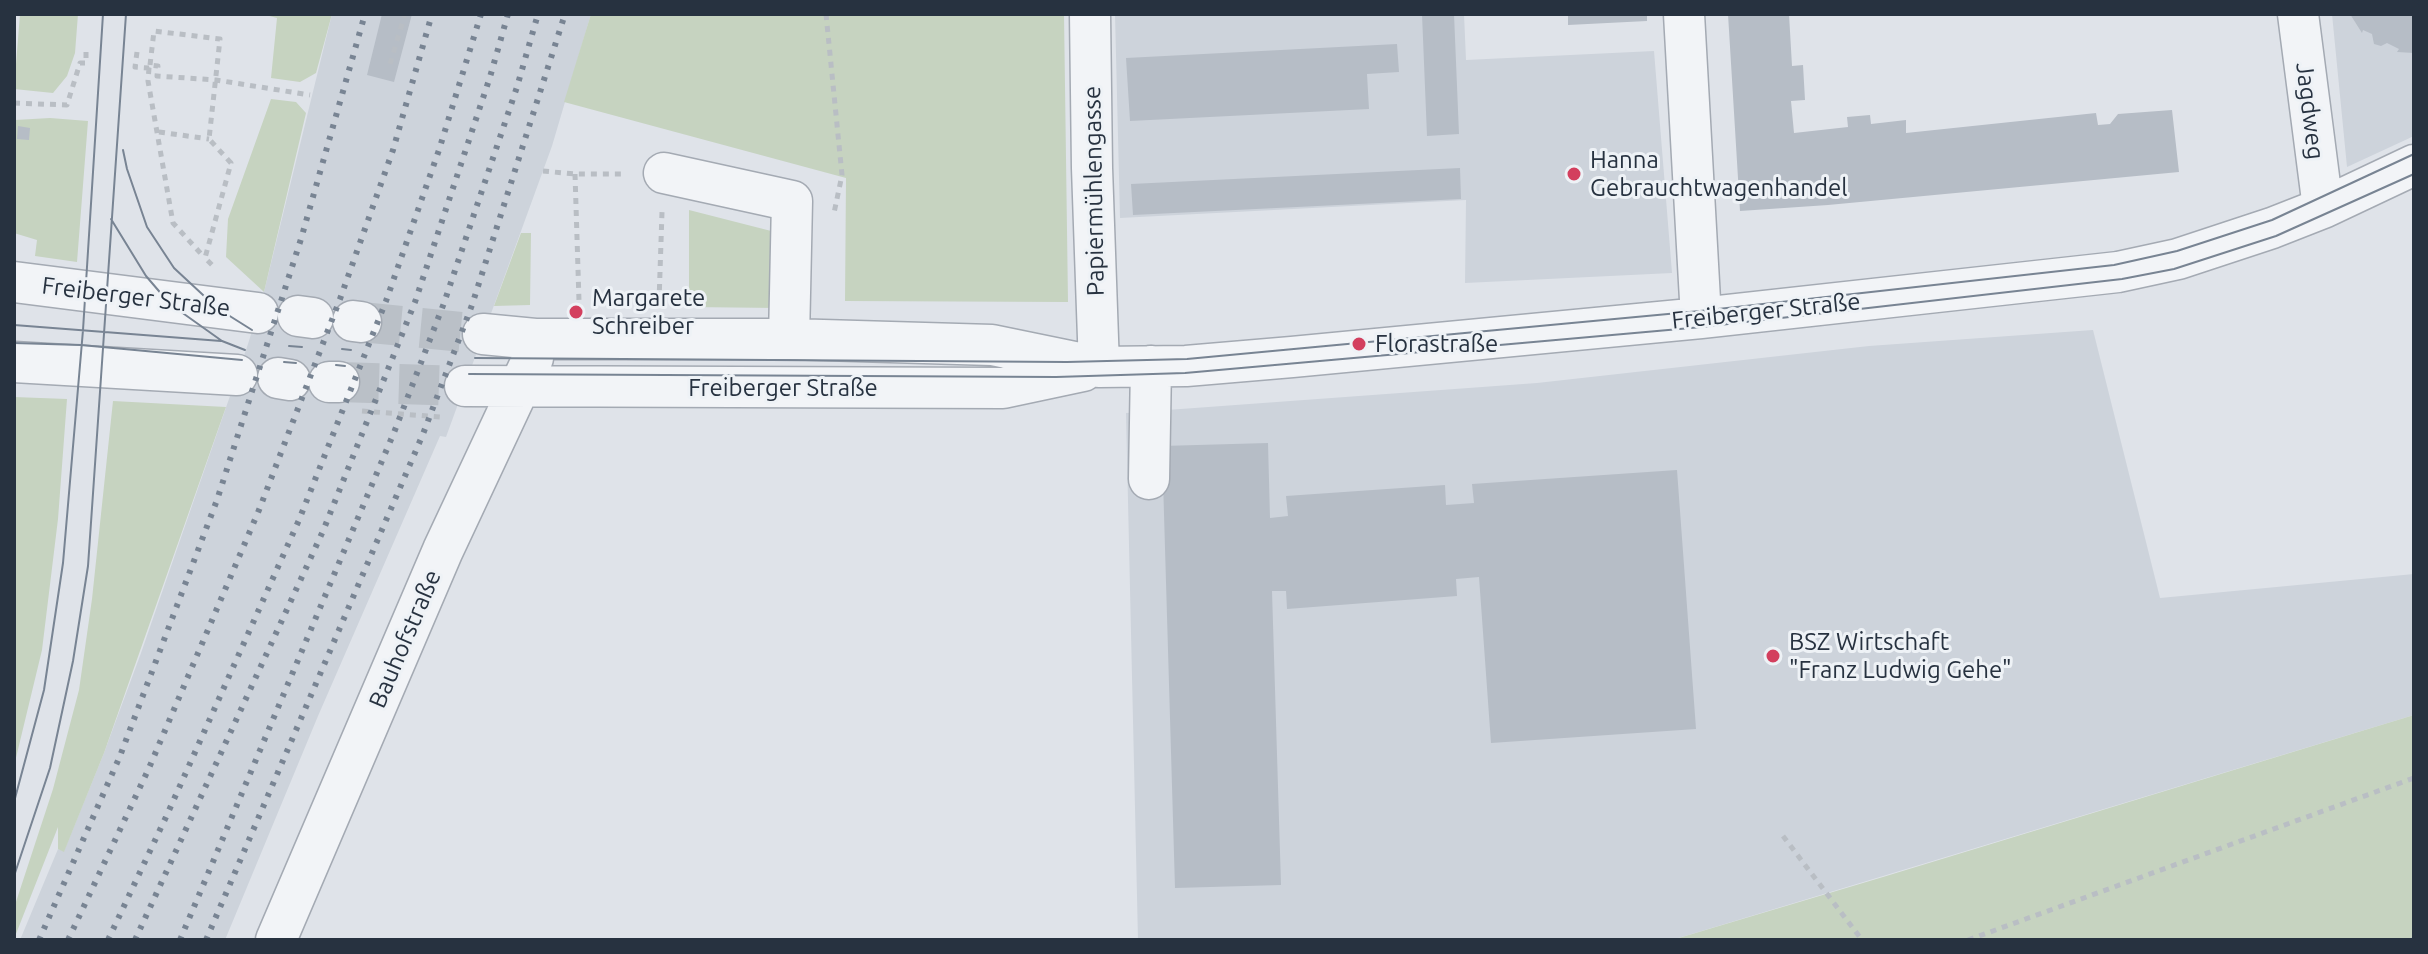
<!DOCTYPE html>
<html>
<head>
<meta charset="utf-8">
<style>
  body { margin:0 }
  #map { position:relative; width:2428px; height:954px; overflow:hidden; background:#dfe3e9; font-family:Ubuntu,sans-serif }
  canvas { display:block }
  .frame { position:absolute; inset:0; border:16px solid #273240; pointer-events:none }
</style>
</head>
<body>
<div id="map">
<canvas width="2428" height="954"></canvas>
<div class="frame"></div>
</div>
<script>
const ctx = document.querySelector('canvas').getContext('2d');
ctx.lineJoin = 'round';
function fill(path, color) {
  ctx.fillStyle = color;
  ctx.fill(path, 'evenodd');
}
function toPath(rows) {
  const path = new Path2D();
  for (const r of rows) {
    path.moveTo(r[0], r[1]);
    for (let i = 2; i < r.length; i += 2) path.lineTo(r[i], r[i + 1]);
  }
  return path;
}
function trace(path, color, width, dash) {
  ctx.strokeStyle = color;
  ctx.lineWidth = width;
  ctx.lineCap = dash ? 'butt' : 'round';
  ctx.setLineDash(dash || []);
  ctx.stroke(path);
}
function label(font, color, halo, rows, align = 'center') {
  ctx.font = font + ' Ubuntu,sans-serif';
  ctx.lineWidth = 6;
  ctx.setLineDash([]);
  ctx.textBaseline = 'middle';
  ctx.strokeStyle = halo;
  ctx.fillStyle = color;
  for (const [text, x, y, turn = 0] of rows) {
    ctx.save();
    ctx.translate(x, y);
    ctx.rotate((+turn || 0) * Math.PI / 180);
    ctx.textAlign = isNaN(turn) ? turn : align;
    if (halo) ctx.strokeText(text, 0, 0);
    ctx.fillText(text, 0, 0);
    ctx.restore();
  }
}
const built = toPath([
  [332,14,591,14,552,146,446,437,440,436,318,716,225,940,20,940,58,849,64,851,104,753,141,653,248,344,264,292],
  [1115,14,1464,14,1466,60,1654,51,1672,273,1465,283,1466,200,1120,218],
  [2332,14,2414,14,2414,136,2347,167],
  [2093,330,2160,598,2414,574,2414,715,1672,940,1138,940,1126,413,1537,383,1869,346]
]);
const green = toPath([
  [20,14,78,14,75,53,67,76,53,93,14,89],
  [262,14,332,14,316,73,300,82,271,78,277,18],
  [591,14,1064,14,1068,302,845,301,846,178,564,102],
  [271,99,296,102,306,113,264,292,226,257,228,219],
  [50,118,88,121,77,262,35,256,37,240,14,233,15,120],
  [689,210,779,233,778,308,689,307],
  [521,233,531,233,530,305,494,306],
  [14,397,67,399,58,519,42,650,14,766],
  [113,401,226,407,104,753,64,852,58,849,58,827,14,939,14,908,53,789,79,690,92,599],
  [2414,715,2414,940,1672,940,1883,877]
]);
const building = toPath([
  [382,14,412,14,394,82,367,75],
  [1422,14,1454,14,1459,134,1427,136],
  [1568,14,1647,14,1647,21,1568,25],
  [1728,14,1789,14,1792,66,1803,65,1805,100,1791,101,1794,133,1848,127,1847,117,1870,115,1871,124,1906,120,1906,133,2096,113,2098,125,2110,124,2118,114,2172,110,2179,172,1828,205,1740,211],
  [2350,14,2414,14,2414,53,2397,52,2399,49,2387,43,2381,46,2374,44,2372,34,2363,30,2362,33],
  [1397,44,1399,72,1367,74,1369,109,1130,121,1126,58],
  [18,126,30,128,29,140,17,139],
  [1460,168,1461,199,1133,215,1131,184],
  [1268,443,1270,518,1288,516,1286,496,1445,485,1446,505,1474,503,1472,484,1677,470,1696,729,1491,743,1479,577,1456,579,1457,596,1287,609,1286,591,1272,591,1281,885,1175,888,1162,446]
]);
const minorTunnel = toPath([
  [361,322,483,334],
  [339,382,465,386]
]);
const path = toPath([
  [826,14,842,175,834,213],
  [137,52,135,67,149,68,150,65,158,66,157,76,216,80,310,95],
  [390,64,405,14],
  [150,65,154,31,220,39,209,139,231,163,205,258,216,269],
  [149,68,148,81,173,223,204,257],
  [14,103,67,105,80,63,86,63,86,48],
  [159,132,209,139],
  [543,171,575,174,625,174],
  [575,174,579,301],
  [659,302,662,212],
  [362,411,440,417],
  [1783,836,1862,940],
  [1968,940,2414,778],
  [2412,940,2414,939]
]);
const minor = toPath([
  [1090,14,1092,168,1099,367],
  [1684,14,1701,318],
  [2298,14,2323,208],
  [664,173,792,201,789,339],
  [14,282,258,313],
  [298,316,313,318],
  [353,321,361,322],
  [483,334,535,339,789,339,992,345,1099,367,1186,366,1292,357,1701,318,2118,272,2178,259,2272,228,2323,208,2414,165],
  [14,362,237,375],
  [278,378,290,380],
  [329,382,339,382],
  [465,386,1003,388,1083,371],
  [1149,479,1151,366],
  [276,940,443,550,533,358,535,339]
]);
const tram = toPath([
  [123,150,127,169,147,227,174,268,217,308,252,330],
  [111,219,146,276,170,304,222,341,245,350],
  [14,325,221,341],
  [14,343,81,345,242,360],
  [289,346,302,347],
  [342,349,351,350],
  [475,358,1067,362,1187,359,1700,311,2114,265,2177,251,2272,220,2414,154],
  [284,362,296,363],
  [336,365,345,366],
  [469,374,1056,377,1185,373,1702,327,2122,279,2174,269,2276,236,2414,174],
  [14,802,44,690,63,563,83,330,103,14],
  [14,876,50,768,73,661,88,566,126,14]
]);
const rail = toPath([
  [39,940,120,756,217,500,301,239,365,14],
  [68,940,149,768,259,510,340,299,393,150,432,14],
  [108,940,166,817,299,520,386,301,439,150,481,14],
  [135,940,323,531,415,302,490,77,508,14],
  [180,940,395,430,444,303,517,87,538,14],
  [206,940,423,434,472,305,565,14]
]);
const markers = [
  [1574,174,8,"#d33f5e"],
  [576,312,8,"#d33f5e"],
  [1359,344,8,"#d33f5e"],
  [1773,656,8,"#d33f5e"]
];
const streetNames = [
  ["Jagdweg",2310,111,83],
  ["Papiermühlengasse",1094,191,-91],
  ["Freiberger Straße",136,297,7],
  ["Freiberger Straße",1766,311,-6],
  ["Freiberger Straße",783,388],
  ["Bauhofstraße",405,639,-67]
];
const poiNames = [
  ["Hanna",1590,160],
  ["Gebrauchtwagenhandel",1590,188],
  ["Margarete",592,298],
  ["Schreiber",592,326],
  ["Florastraße",1375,344],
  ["BSZ Wirtschaft",1789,642],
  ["\"Franz Ludwig Gehe\"",1789,670]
];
fill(built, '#cdd3db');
fill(green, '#c6d3c0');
fill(building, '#b6bdc6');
trace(minorTunnel, '#bac0c7', 40, [40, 20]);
trace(minor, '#a4aab3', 43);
trace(path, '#b9bec4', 5, [6, 6]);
trace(minor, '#f2f4f7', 40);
trace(tram, '#788493', 2);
trace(rail, '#788493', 6, [4, 8]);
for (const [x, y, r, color] of markers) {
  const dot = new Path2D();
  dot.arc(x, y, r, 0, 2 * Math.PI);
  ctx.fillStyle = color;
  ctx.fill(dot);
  trace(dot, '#eef2f6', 3);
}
label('24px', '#273240', '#eef2f6', streetNames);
label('24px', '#273240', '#eef2f6', poiNames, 'left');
</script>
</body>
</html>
